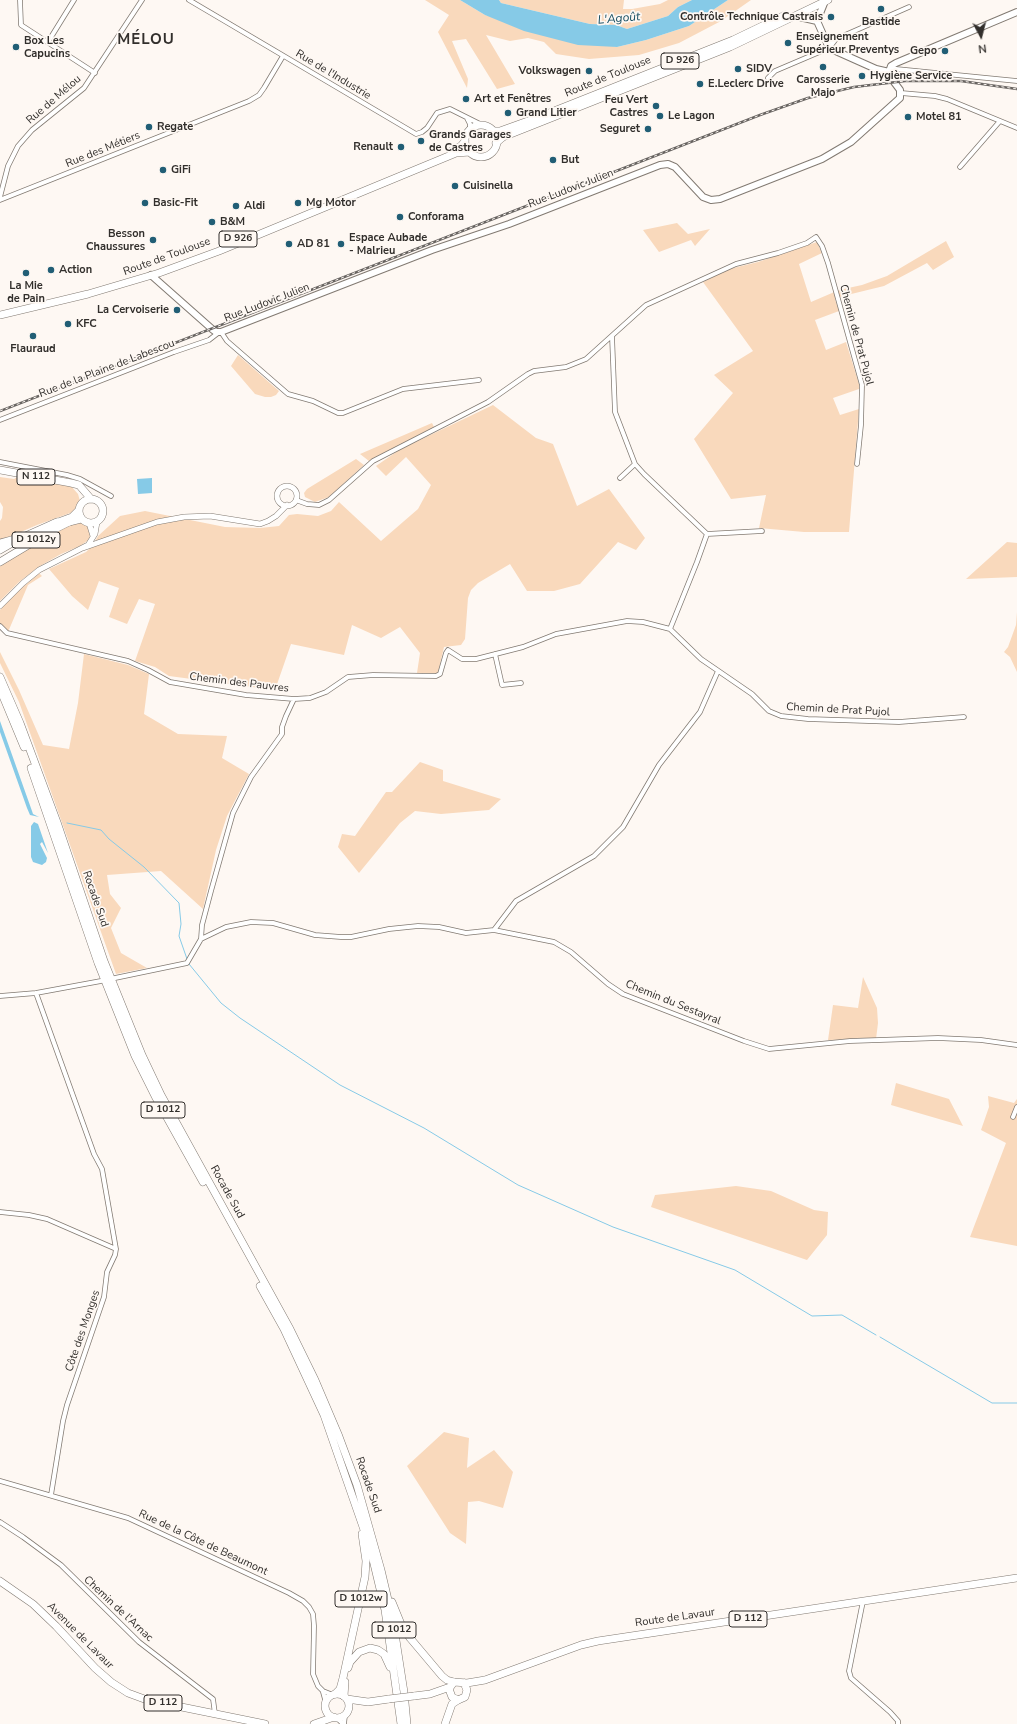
<!DOCTYPE html>
<html>
<head>
<meta charset="utf-8">
<style>
  body { margin:0 }
  #map { position:relative; width:1017px; height:1724px; overflow:hidden; background:#fef8f3; font-family:"Nunito Sans",sans-serif }
  canvas { display:block }
  .north { position:absolute; left:961px; top:16px; width:40px; height:40px; -webkit-text-stroke:3px #fef8f3; paint-order:stroke; rotate:173deg; font-size:11px; font-weight:700; line-height:16px; text-align:center; color:#322f2c }
  .north::after { content:''; display:block; margin:auto; width:14px; height:18px; background:#322f2c; clip-path:polygon(50% 0,100% 100%,50% 72%,0 100%) }
</style>
</head>
<body>
<div id="map">
<canvas width="1017" height="1724"></canvas>
<div class="north">N</div>
</div>
<script>
const ctx = document.querySelector('canvas').getContext('2d');
ctx.lineJoin = 'round';
function fill(path, color) {
  ctx.fillStyle = color;
  ctx.fill(path, 'evenodd');
}
function toPath(rows) {
  const path = new Path2D();
  for (const r of rows) {
    if (r.length === 3) {
      path.moveTo(r[0] + r[2], r[1]);
      path.arc(r[0], r[1], r[2], 0, 2 * Math.PI);
      continue;
    }
    path.moveTo(r[0], r[1]);
    for (let i = 2; i < r.length; i += 2) path.lineTo(r[i], r[i + 1]);
  }
  return path;
}
function trace(path, color, width, dash) {
  ctx.strokeStyle = color;
  ctx.lineWidth = width;
  ctx.lineCap = dash ? 'butt' : 'round';
  ctx.setLineDash(dash || []);
  ctx.stroke(path);
}
function label(font, color, halo, rows, align = 'center') {
  ctx.font = font + ' "Nunito Sans",sans-serif';
  ctx.lineWidth = 3.5;
  ctx.setLineDash([]);
  ctx.textBaseline = 'middle';
  ctx.strokeStyle = halo;
  ctx.fillStyle = color;
  for (const [text, x, y, turn = 0] of rows) {
    ctx.save();
    ctx.translate(x, y);
    ctx.rotate((+turn || 0) * Math.PI / 180);
    ctx.textAlign = isNaN(turn) ? turn : align;
    if (halo) ctx.strokeText(text, 0, 0);
    ctx.fillText(text, 0, 0);
    ctx.restore();
  }
}
const green = toPath([
  [425,0,460,0,485,15,617,47,646,40,689,26,728,0,751,0,721,21,679,43,639,55,589,59,556,54,544,42,528,38,510,41,486,35,515,84,497,89,466,39,452,41,468,79,467,88,438,32,449,15],
  [499,0,624,0,623,9,632,9,660,4,668,0,692,0,678,7,668,16,627,29,616,25,590,24,501,3],
  [677,223,688,234,710,229,695,246,691,240,659,252,643,230],
  [946,241,954,257,933,270,927,263,884,286,839,297,835,299,839,311,815,320,826,350,846,342,859,384,859,389,833,398,840,415,859,409,849,532,804,532,759,528,766,495,731,499,694,439,733,393,714,375,753,351,703,282,729,269,758,262,817,242,822,253,799,264,811,302,839,290,862,285,887,276],
  [238,355,279,391,276,395,271,397,265,397,255,394,231,366],
  [493,405,536,438,553,444,577,506,609,489,645,538,636,550,618,542,580,584,554,591,527,591,510,564,478,583,471,590,468,598,465,639,461,645,444,647,438,673,417,673,420,653,400,627,381,638,352,625,344,655,291,644,275,690,169,676,155,667,135,661,155,604,139,599,127,624,109,617,119,588,99,581,88,610,72,596,49,569,86,552,93,545,98,536,120,516,145,511,225,527,260,528,279,526,289,515,297,514,318,516,331,511,339,502,381,541,418,509,431,485,406,457,386,476,376,466,399,450],
  [432,423,434,427,369,461,360,454],
  [356,459,364,465,329,497,315,502,305,497,304,493,307,489],
  [19,476,71,486,78,494,80,501,73,512,37,525,0,541,0,521,2,518,3,507,0,502,0,477,14,479],
  [80,522,86,525,89,529,90,538,87,541,80,546,61,554,40,566,19,582,0,601,0,566,61,528],
  [1007,542,1017,543,1017,577,966,579],
  [39,573,42,576,28,585,8,632,0,624,0,610,17,592],
  [1017,612,1017,672,1010,657,1004,652,1008,647,1016,625],
  [0,652,19,690,43,745,69,749,78,703,84,654,128,665,149,674,144,714,178,734,227,736,222,758,249,774,227,816,216,850,203,909,161,871,107,875,110,894,121,908,111,928,121,953,147,968,116,974,19,702,0,663],
  [420,762,443,770,443,781,501,799,489,810,441,814,415,811,400,823,359,873,338,847,342,834,355,836,386,792,392,792],
  [863,977,877,1008,878,1023,876,1039,828,1040,833,1005,858,1008],
  [896,1083,949,1099,963,1126,891,1105],
  [988,1096,1014,1103,1017,1099,1017,1246,970,1237,1006,1143,981,1130,989,1107],
  [736,1186,771,1191,814,1210,828,1212,827,1235,807,1260,651,1207,655,1195],
  [444,1432,469,1438,467,1468,494,1450,513,1472,503,1508,479,1501,468,1502,466,1544,450,1533,407,1466]
]);
const water = toPath([
  [460,0,499,0,501,3,590,24,616,25,627,29,668,16,678,7,692,0,728,0,689,26,646,40,617,47,578,45,524,31,485,15],
  [152,478,152,493,138,494,137,479],
  [0,721,32,811,33,814,39,817,30,815,27,808,0,732],
  [34,822,38,824,48,853,42,842,40,844,47,858,46,862,42,865,33,862,31,857,31,826]
]);
const stream = toPath([
  [67,823,101,830,109,839,144,867,179,903,181,924,179,936,187,959],
  [189,964,221,1003,240,1018,340,1085,424,1128,518,1185,613,1227,735,1270,812,1316,842,1315,876,1335],
  [880,1337,992,1403,1017,1403]
]);
const minor = toPath([
  [20,0,21,25,95,73],
  [189,0,416,134,422,132,427,128,437,113,450,109,482,125],
  [836,39,909,7],
  [48,42,74,0],
  [891,67,896,69,1017,81],
  [768,78,775,71,829,48,836,39,826,42],
  [901,93,935,96,947,99,1017,128],
  [467,118,470,124,470,130],
  [960,167,1000,121],
  [0,197,8,166,18,146,32,130,84,88,142,0],
  [0,200,249,101,259,95,264,88,283,56],
  [221,332,227,341,288,394,313,401,338,413,343,413,403,389,479,380],
  [612,336,615,412,635,464,644,474,707,534,697,562,670,629],
  [0,420,174,352,209,340,218,333],
  [0,462,67,475,80,479,111,496],
  [620,478,635,464],
  [296,500,307,504,319,505,329,500,373,461,488,402,528,374,534,371,566,367,586,359,646,305,736,264,778,253,807,243,816,237,822,246,828,263,862,385,861,425,857,464],
  [707,534,762,531],
  [0,626,7,633,128,661,148,670,170,682,246,695,294,699,310,698,326,692,348,677,373,675,436,676,440,674,446,653,448,650,462,659,476,659,523,647,556,634,627,621,643,622,670,629,701,659,752,694,769,711,781,716,808,719,899,722,964,717],
  [495,654,502,685,521,683],
  [494,930,516,901,594,856,623,827,659,765,700,712,718,671],
  [201,939,202,925,211,891,233,813,251,777,282,734,282,727,286,716,294,699],
  [115,978,187,963,201,939,226,927,251,922,273,923,315,935,341,937,351,937,389,929,418,926,439,927,466,933,494,930,554,942,571,952,608,984,623,994,744,1041,769,1049,850,1041,938,1038,981,1040,1017,1045],
  [36,993,94,1154,102,1169,116,1249,115,1255,107,1272,104,1297,67,1405,63,1421,51,1495],
  [0,996,36,993,101,981],
  [1013,1117,1017,1107],
  [0,1212,29,1215,47,1219,116,1249],
  [0,1481,128,1518,289,1593,303,1601,309,1607,313,1614,314,1626,313,1674,318,1686,323,1691,333,1695],
  [0,1522,23,1537,61,1565,139,1642,213,1699,215,1714],
  [863,1601,849,1671,851,1678,890,1712,898,1721,898,1724],
  [323,1692,326,1703],
  [337,1718,343,1724],
  [344,1724,345,1715]
]);
const tertiary = toPath([
  [287,496,10],
  [89,523,93,536],
  [83,548,157,522,184,517,210,516,260,524,268,521,276,516,287,505],
  [0,606,23,583,39,570,88,545,95,534,97,522]
]);
const secondary = toPath([
  [795,16,817,21],
  [817,21,829,48,876,69,889,72],
  [817,21,825,1],
  [889,72,891,66,896,63,1017,12],
  [151,275,212,329,216,332,221,332,432,250,509,224,660,165,668,164,675,167,703,197,711,200,720,199,822,159,851,142,900,98,900,90,891,78,889,72]
]);
const primary = toPath([
  [481,141,16],
  [492,131,500,131,539,117,733,40,785,15],
  [496,143,503,137,730,47,828,0],
  [451,151,461,146,465,141],
  [0,315,88,294,159,273,219,251,456,153,470,152],
  [0,470,71,483,79,485,91,499],
  [91,511,12],
  [69,522,81,519],
  [53,524,72,517,79,510],
  [0,543,15,539],
  [0,1581,33,1604,56,1626,95,1668,111,1682,128,1693,147,1700,265,1724],
  [464,1683,467,1690,465,1697,458,1700,452,1697,449,1689,454,1682,467,1683,485,1680,581,1645,598,1641,1017,1578],
  [337,1706,12],
  [414,1696,430,1694,450,1687],
  [347,1699,368,1702,389,1699],
  [314,1724,334,1717]
]);
const trunk = toPath([
  [0,550,19,539,57,522],
  [0,562,55,529,73,520],
  [0,677,20,723,58,825,104,961,142,1055,161,1095,290,1329,315,1380,338,1434,357,1485,381,1570,393,1621,404,1692,407,1724],
  [0,689,24,747],
  [31,768,98,963,135,1056,155,1096,203,1182],
  [260,1286,284,1329,324,1415,370,1547,385,1610,401,1724],
  [392,1602,401,1624,410,1638,442,1676,447,1680,454,1682],
  [348,1668,350,1662,359,1652,370,1648,378,1650,384,1654,390,1667],
  [335,1694,340,1689,343,1678,365,1577,366,1561,362,1534],
  [344,1696,345,1682],
  [445,1724,452,1704,458,1700]
]);
const rail = toPath([
  [0,411,760,115,808,98,854,87,905,81,961,81,1017,89]
]);
const primaryBridge = toPath([
  [389,1699,414,1696]
]);
const markers = [
  [881,9,4,"#215e75"],
  [831,17,4,"#215e75"],
  [788,43,4,"#215e75"],
  [16,47,4,"#215e75"],
  [945,51,4,"#215e75"],
  [823,67,4,"#215e75"],
  [738,69,4,"#215e75"],
  [589,71,4,"#215e75"],
  [862,76,4,"#215e75"],
  [700,84,4,"#215e75"],
  [466,99,4,"#215e75"],
  [656,106,4,"#215e75"],
  [508,113,4,"#215e75"],
  [660,116,4,"#215e75"],
  [908,117,4,"#215e75"],
  [149,127,4,"#215e75"],
  [648,129,4,"#215e75"],
  [421,141,4,"#215e75"],
  [401,147,4,"#215e75"],
  [553,160,4,"#215e75"],
  [163,170,4,"#215e75"],
  [455,186,4,"#215e75"],
  [145,203,4,"#215e75"],
  [298,203,4,"#215e75"],
  [236,206,4,"#215e75"],
  [400,217,4,"#215e75"],
  [212,222,4,"#215e75"],
  [153,240,4,"#215e75"],
  [289,244,4,"#215e75"],
  [341,244,4,"#215e75"],
  [51,270,4,"#215e75"],
  [26,273,4,"#215e75"],
  [177,310,4,"#215e75"],
  [68,324,4,"#215e75"],
  [33,336,4,"#215e75"]
];
const shields = [
  [680,61,38],
  [238,239,38],
  [36,477,38],
  [36,540,48],
  [163,1110,44],
  [361,1599,52],
  [748,1619,38],
  [394,1630,44],
  [163,1703,38]
];
const shieldNames = [
  ["D 926",680,61],
  ["D 926",238,239],
  ["N 112",36,477],
  ["D 1012y",36,540],
  ["D 1012",163,1110],
  ["D 1012w",361,1599],
  ["D 112",748,1619],
  ["D 1012",394,1630],
  ["D 112",163,1703]
];
const poiNames = [
  ["Contrôle Technique Castrais",823,17,"right"],
  ["Bastide",881,22,"center"],
  ["Enseignement",796,37],
  ["Supérieur Preventys",796,50],
  ["Box Les",24,41],
  ["Capucins",24,54],
  ["Gepo",937,51,"right"],
  ["SIDV",746,69],
  ["Volkswagen",581,71,"right"],
  ["Hygiène Service",870,76],
  ["Carosserie",823,80,"center"],
  ["Majo",823,93,"center"],
  ["E.Leclerc Drive",708,84],
  ["Art et Fenêtres",474,99],
  ["Feu Vert",648,100,"right"],
  ["Castres",648,113,"right"],
  ["Grand Litier",516,113],
  ["Le Lagon",668,116],
  ["Motel 81",916,117],
  ["Regate",157,127],
  ["Seguret",640,129,"right"],
  ["Grands Garages",429,135],
  ["de Castres",429,148],
  ["Renault",393,147,"right"],
  ["But",561,160],
  ["GiFi",171,170],
  ["Cuisinella",463,186],
  ["Basic-Fit",153,203],
  ["Mg Motor",306,203],
  ["Aldi",244,206],
  ["Conforama",408,217],
  ["B&M",220,222],
  ["Besson",145,234,"right"],
  ["Chaussures",145,247,"right"],
  ["Espace Aubade",349,238],
  ["- Malrieu",349,251],
  ["AD 81",297,244],
  ["Action",59,270],
  ["La Mie",26,286,"center"],
  ["de Pain",26,299,"center"],
  ["La Cervoiserie",169,310,"right"],
  ["KFC",76,324],
  ["Flauraud",33,349,"center"]
];
const streetNames = [
  ["Rue de l'Industrie",333,75,31],
  ["Route de Toulouse",608,77,-22],
  ["Rue de Mélou",54,100,-41],
  ["Rue des Métiers",103,150,-22],
  ["Rue Ludovic Julien",571,189,-21],
  ["Route de Toulouse",167,257,-20],
  ["Rue Ludovic Julien",267,303,-21],
  ["Chemin de Prat Pujol",856,335,75],
  ["Rue de la Plaine de Labescou",107,369,-21],
  ["Chemin des Pauvres",239,683,7],
  ["Chemin de Prat Pujol",838,710,3],
  ["Rocade Sud",95,899,71],
  ["Chemin du Sestayral",673,1003,22],
  ["Rocade Sud",227,1192,61],
  ["Côte des Monges",83,1331,-71],
  ["Rocade Sud",368,1485,71],
  ["Rue de la Côte de Beaumont",203,1543,25],
  ["Chemin de l'Arnac",118,1609,43],
  ["Route de Lavaur",675,1618,-8],
  ["Avenue de Lavaur",80,1636,45]
];
const waterNames = [
  ["L'Agoût",619,19,-5]
];
const districtNames = [
  ["MÉLOU",146,40]
];
fill(green, '#f9d9bc');
fill(water, '#86cae7');
trace(stream, '#86cae7', 1);
trace(minor, '#827a72', 5.5);
trace(tertiary, '#827a72', 6);
trace(secondary, '#827a72', 8);
trace(primary, '#827a72', 8);
trace(trunk, '#827a72', 8);
trace(minor, '#fff', 4);
trace(tertiary, '#fff', 5);
trace(secondary, '#fff', 6);
trace(primary, '#fff', 7);
trace(trunk, '#fff', 7);
trace(rail, '#686461', 2.5);
trace(rail, '#fef8f3', 1, [3]);
trace(primaryBridge, '#827a72', 8, []);
trace(primaryBridge, '#fff', 7);
for (const [x, y, r, color] of markers) {
  const dot = new Path2D();
  dot.arc(x, y, r, 0, 2 * Math.PI);
  ctx.fillStyle = color;
  ctx.fill(dot);
  trace(dot, '#fef8f3', 1.5);
}
for (const [x, y, w] of shields) {
  const box = new Path2D();
  box.roundRect(x - w / 2, y - 8, w, 16, 3);
  ctx.fillStyle = '#fef8f3';
  ctx.fill(box);
  trace(box, '#322f2c', 1);
}
label('bold 10px', '#322f2c', null, shieldNames);
label('bold 11px', '#322f2c', '#fef8f3', poiNames, 'left');
label('11px', '#322f2c', '#fef8f3', streetNames);
label('italic 12px', '#154d61', '#fef8f3', waterNames);
ctx.letterSpacing = '1px';
label('bold 15px', '#322f2c', '#fef8f3', districtNames);
ctx.letterSpacing = '0px';
</script>
</body>
</html>
